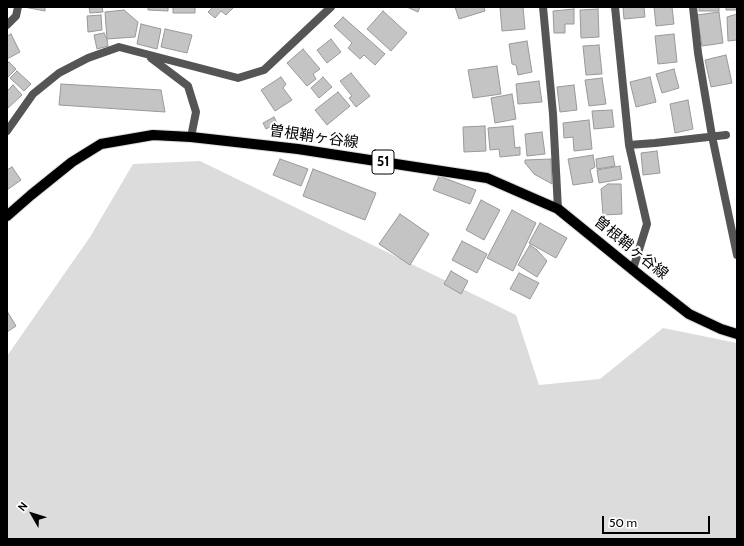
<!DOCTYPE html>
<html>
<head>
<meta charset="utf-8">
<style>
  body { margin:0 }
  #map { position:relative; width:744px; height:546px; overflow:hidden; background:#fff; font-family:Cabin,sans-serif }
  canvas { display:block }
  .frame { position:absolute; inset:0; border:8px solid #000; pointer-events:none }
  .north { position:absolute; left:12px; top:494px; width:40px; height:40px; -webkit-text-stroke:3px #fff; paint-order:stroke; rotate:309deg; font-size:11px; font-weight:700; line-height:16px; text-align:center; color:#000 }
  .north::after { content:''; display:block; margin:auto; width:14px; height:18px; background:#000; clip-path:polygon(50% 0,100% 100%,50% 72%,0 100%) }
  .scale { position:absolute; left:602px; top:516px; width:108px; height:18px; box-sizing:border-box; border:2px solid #000; border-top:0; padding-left:5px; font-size:12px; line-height:14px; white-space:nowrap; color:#000; -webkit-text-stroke:3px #fff; paint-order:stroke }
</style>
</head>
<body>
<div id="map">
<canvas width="744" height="546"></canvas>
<div class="frame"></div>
<div class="north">N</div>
<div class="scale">50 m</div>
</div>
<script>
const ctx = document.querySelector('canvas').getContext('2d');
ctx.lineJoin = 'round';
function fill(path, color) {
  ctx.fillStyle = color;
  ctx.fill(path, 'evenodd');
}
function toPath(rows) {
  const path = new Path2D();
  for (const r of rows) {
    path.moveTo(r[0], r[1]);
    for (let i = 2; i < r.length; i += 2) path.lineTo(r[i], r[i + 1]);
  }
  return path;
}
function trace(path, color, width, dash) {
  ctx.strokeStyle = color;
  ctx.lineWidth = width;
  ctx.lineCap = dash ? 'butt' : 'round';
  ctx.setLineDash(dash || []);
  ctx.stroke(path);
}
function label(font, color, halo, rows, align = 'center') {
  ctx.font = font + ' Cabin,"Noto Sans JP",sans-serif';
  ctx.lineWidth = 4;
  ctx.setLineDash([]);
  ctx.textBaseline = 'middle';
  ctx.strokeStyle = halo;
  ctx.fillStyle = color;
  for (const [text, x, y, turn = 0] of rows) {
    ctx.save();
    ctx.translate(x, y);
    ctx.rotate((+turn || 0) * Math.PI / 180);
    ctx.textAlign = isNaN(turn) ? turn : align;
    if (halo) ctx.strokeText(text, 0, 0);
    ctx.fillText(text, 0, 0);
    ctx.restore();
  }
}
const green = toPath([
  [200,161,516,315,539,385,600,379,663,328,737,343,737,539,7,539,7,356,90,237,133,164]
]);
const building = toPath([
  [24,7,45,7,45,11,24,7],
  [89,7,102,7,103,12,90,13,89,7],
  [148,7,168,7,168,11,148,10,148,7],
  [173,7,195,7,195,13,173,13,173,7],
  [213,7,234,7,226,15,221,11,215,18,208,12,213,7],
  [407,7,420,7,418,12,407,7],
  [455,7,484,7,485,11,459,19,455,7],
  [500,7,523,7,525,29,502,31,500,7],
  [623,7,644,7,645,17,624,19,623,7],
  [654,7,672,7,674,24,656,26,654,7],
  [699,7,719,7,719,11,699,11,699,7],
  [726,7,737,7,737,10,726,10,726,7],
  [574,9,574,24,565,24,565,33,554,33,553,11,574,9],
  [598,9,599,37,581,38,580,10,598,9],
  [124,10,138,22,135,37,107,39,105,12,124,10],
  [383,11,407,33,391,51,367,29,383,11],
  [719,12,723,43,702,46,697,15,719,12],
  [737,14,737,40,728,41,727,17,737,14],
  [101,15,102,30,88,32,87,16,101,15],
  [343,17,385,54,375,65,364,55,360,59,348,48,352,43,334,26,343,17],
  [141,24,161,29,157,49,137,44,141,24],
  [165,29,192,35,187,53,161,47,165,29],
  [104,33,107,39,108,46,97,49,94,35,104,33],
  [11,34,20,52,7,59,7,36,11,34],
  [674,34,677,62,658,64,655,36,674,34],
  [331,39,341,52,327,63,317,50,331,39],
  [527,41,532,72,518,75,516,65,512,64,509,44,527,41],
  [599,45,602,74,586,75,583,46,599,45],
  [303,49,320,69,313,74,316,79,307,86,287,63,303,49],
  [726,55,732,83,711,87,705,60,726,55],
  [9,62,16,69,7,78,7,64,9,62],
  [497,66,501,94,473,98,468,70,497,66],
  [674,69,679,88,662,93,656,74,674,69],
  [17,71,31,84,24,91,10,78,17,71],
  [351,73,370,96,356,107,349,98,352,96,340,81,351,73],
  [281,77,286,84,283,88,292,100,275,111,261,90,281,77],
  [323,77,332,87,319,98,311,88,323,77],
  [650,77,656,102,636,107,630,82,650,77],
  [602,78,606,104,589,106,585,80,602,78],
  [539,81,542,102,518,104,516,84,539,81],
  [61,84,161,90,165,112,59,105,61,84],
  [13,85,22,95,7,109,7,91,13,85],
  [574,85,577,110,560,112,557,87,574,85],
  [338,92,350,106,327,125,315,110,338,92],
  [512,94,516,119,495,123,491,98,512,94],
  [688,100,693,129,675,133,670,104,688,100],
  [612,110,614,127,594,129,592,111,612,110],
  [274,117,277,123,266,129,263,123,274,117],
  [589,120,592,149,574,151,573,137,564,138,563,123,589,120],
  [485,126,486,151,464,152,463,127,485,126],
  [513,126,515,148,520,147,520,155,500,157,499,149,490,150,488,128,513,126],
  [542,132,545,154,527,156,525,134,542,132],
  [657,151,660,173,643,175,641,153,657,151],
  [593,155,595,167,590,170,593,182,573,185,568,159,593,155],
  [613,156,615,166,597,169,596,159,613,156],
  [280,159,308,169,301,186,273,175,280,159],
  [551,159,552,184,534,174,525,163,525,160,551,159],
  [620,166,622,179,599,183,597,170,620,166],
  [12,167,21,180,7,190,7,170,12,167],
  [313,169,376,193,365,220,303,196,313,169],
  [439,176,476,190,470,204,433,190,439,176],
  [608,184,621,184,622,214,603,215,601,189,608,184],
  [481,200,500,210,484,240,466,230,481,200],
  [512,210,536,223,513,271,487,258,512,210],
  [400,214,429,234,410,265,379,244,400,214],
  [540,223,567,238,556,258,529,243,540,223],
  [462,241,487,254,477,273,452,260,462,241],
  [530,245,537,250,547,261,537,277,518,265,530,245],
  [451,271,468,281,461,294,444,284,451,271],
  [519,273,539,283,530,299,510,289,519,273],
  [7,311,16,326,7,332,7,311]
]);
const minor = toPath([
  [543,7,553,114,558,209],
  [615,7,629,145,647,224,633,269],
  [693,7,698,53,712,136,737,255],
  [7,25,16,16,18,7],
  [151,58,188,86,196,112,191,137],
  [7,131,33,94,59,73,88,58,119,47,238,78,264,70,331,7],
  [629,145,655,143,726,135]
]);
const primary = toPath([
  [7,216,31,195,72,162,101,144,153,135,191,137,298,149,487,178,558,209,643,278,689,314,721,329,737,334]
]);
const shields = [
  [383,162,22]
];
const shieldNames = [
  ["51",383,162]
];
const streetNames = [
  ["曽根鞘ヶ谷線",314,137,8],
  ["曽根鞘ヶ谷線",631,248,39]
];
fill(green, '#dcdcdc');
fill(building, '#c4c4c4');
trace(building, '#999', 1);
trace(primary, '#dbdbdb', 12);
trace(minor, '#555', 8);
trace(primary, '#000', 10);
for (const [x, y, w] of shields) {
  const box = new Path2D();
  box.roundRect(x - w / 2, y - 12, w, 24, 3);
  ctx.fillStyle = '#fff';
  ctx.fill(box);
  trace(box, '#000', 1);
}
label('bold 14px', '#000', null, shieldNames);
label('15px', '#000', '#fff', streetNames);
</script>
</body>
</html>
